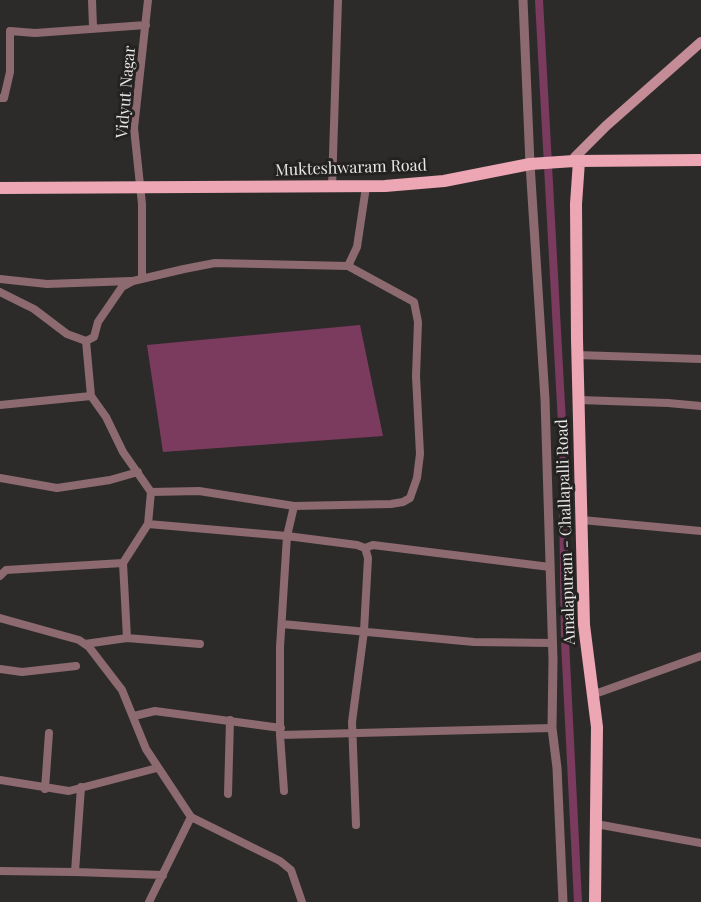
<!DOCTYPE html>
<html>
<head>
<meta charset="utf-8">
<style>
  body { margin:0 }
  canvas { display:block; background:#2d2b2a }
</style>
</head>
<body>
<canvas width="701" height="902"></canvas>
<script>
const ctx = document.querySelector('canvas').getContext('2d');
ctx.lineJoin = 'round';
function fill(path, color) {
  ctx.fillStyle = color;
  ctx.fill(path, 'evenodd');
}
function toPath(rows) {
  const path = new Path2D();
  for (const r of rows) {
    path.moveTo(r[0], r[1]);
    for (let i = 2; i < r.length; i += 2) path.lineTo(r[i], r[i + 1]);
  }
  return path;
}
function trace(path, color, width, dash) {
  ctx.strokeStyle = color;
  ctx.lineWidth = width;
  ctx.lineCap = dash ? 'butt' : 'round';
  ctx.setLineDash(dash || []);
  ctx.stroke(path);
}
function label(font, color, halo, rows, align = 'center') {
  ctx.font = font + ' "Playfair Display",serif';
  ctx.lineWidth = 6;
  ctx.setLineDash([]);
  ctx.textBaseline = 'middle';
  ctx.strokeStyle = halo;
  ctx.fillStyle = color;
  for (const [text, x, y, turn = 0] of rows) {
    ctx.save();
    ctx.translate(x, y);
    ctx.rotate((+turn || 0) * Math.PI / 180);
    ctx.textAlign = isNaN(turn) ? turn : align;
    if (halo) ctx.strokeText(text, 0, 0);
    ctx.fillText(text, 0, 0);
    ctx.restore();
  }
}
const water = toPath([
  [360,325,383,436,163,452,147,345]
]);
const canal = toPath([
  [539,0,562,423,565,641,578,902]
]);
const minor = toPath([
  [92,0,93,27],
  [0,98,4,98,10,72,10,31,35,33,146,25],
  [332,187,338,0],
  [0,279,47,284,131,281],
  [142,279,142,204,134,128,148,0],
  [0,292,34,309,67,334,86,341],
  [577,355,701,359],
  [579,400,668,403,701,406],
  [0,405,91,396],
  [0,478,57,488,110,480,138,472],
  [151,492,199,491,294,506,391,504,403,502,410,498,417,478,420,454,416,376,418,322,414,302,348,266],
  [294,506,287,536,357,545,365,548,368,558,364,631,352,722,356,825],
  [582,520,701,531],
  [148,524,287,536,280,647,280,735,284,791],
  [365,548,373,545,550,567],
  [0,576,6,570,123,563],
  [0,618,79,640,89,647,122,690,146,749,191,817,280,861,291,870,302,902],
  [282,624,474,642,553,643],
  [127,638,200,644],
  [85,644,127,638,123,563,148,524,151,492,123,452,106,417,91,396,86,341,94,337,98,322,122,287,133,281,184,269,215,263,348,266,357,247,366,187],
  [0,669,22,672,76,666],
  [592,695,701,656],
  [134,716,155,711,281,728],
  [280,735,552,728],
  [0,780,69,791,157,768],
  [81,787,75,872,163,875],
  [45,789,49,733],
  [228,794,230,720],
  [596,824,701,843],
  [0,871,75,872],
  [149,902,191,817]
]);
const tertiary = toPath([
  [523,0,530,164,545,399,553,660,552,728,557,768,563,902]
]);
const secondary = toPath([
  [575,161,575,157,606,126,701,42]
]);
const primary = toPath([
  [579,161,576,204,577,339,584,625,597,727,595,902],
  [0,188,385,186,444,181,530,164,574,161,701,160]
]);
const streetNames = [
  ["Vidyut Nagar",126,92,-85],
  ["Mukteshwaram Road",351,168,-2],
  ["Amalapuram - Challapalli Road",566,532,-92]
];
fill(water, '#7b3b5f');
trace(canal, '#7b3b5f', 8);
trace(minor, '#8c6a70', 8);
trace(tertiary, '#8c6a70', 9);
trace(secondary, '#c38c96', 10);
trace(primary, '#eda7b4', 12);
label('16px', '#e8e6e6', '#242121', streetNames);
</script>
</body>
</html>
